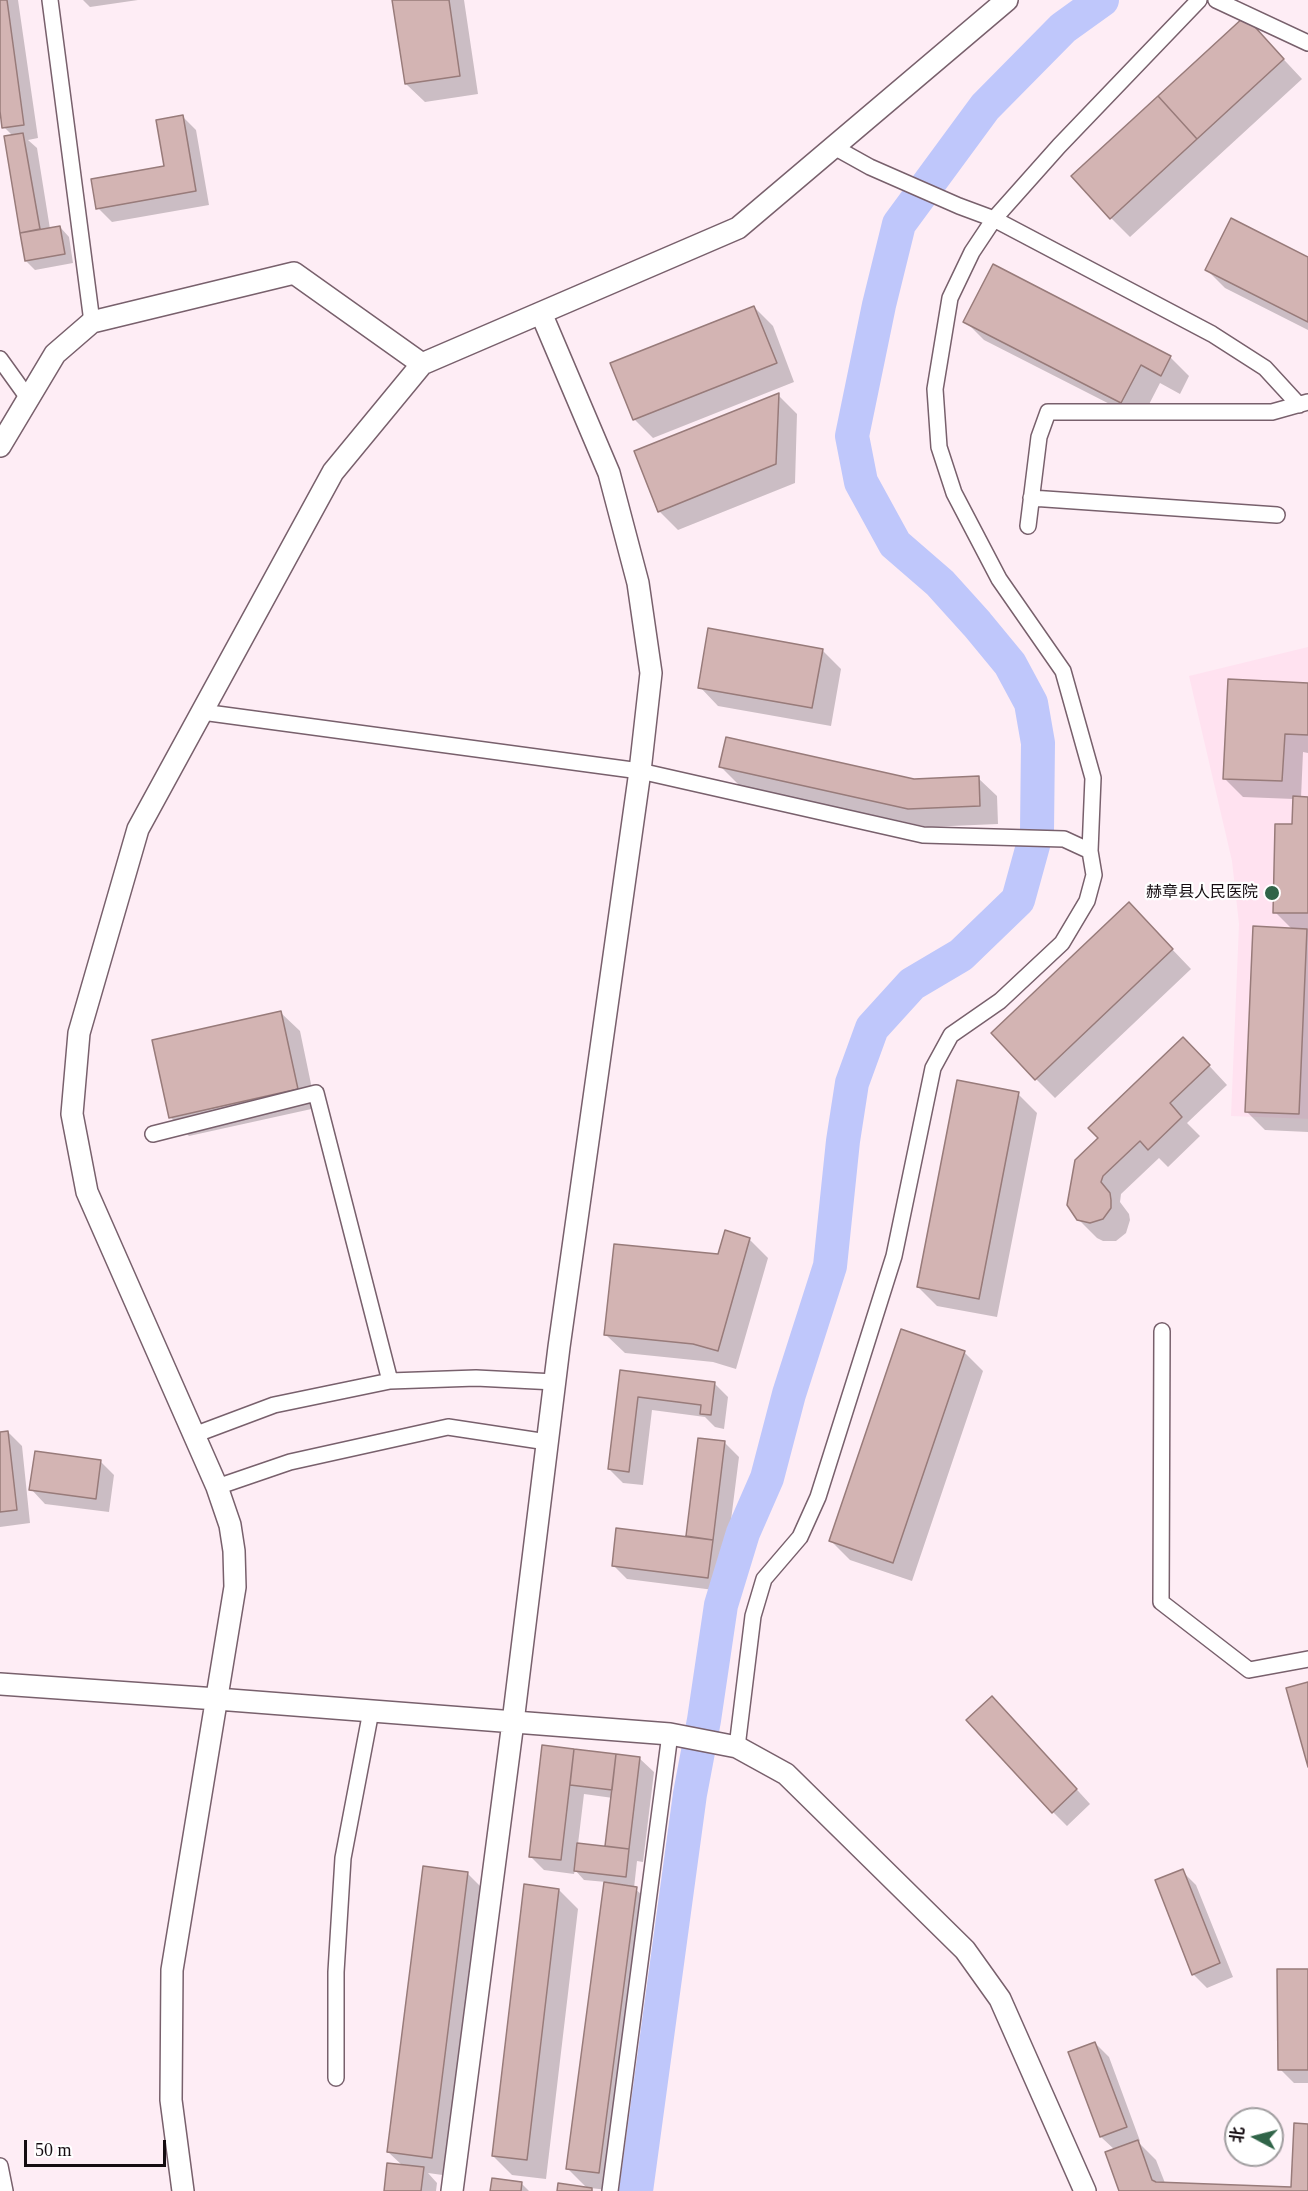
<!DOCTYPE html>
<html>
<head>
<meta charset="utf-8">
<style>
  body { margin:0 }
  #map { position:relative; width:1308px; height:2191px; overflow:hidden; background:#feedf5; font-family:"Times New Roman","Noto Sans SC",serif }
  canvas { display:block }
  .north { position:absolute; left:1224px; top:2107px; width:60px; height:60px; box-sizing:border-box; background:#fff; border:2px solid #a19ea0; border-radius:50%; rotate:277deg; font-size:16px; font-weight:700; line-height:24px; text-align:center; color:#150c11 }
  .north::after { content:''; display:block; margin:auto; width:21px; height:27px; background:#306448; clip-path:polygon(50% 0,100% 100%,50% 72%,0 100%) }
  .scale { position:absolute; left:24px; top:2140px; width:142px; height:27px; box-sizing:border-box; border:3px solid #150c11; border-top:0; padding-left:8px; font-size:18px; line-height:21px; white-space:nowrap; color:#150c11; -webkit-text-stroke:4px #fff; paint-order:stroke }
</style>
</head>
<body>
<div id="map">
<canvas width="1308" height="2191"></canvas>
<div class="north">北</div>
<div class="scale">50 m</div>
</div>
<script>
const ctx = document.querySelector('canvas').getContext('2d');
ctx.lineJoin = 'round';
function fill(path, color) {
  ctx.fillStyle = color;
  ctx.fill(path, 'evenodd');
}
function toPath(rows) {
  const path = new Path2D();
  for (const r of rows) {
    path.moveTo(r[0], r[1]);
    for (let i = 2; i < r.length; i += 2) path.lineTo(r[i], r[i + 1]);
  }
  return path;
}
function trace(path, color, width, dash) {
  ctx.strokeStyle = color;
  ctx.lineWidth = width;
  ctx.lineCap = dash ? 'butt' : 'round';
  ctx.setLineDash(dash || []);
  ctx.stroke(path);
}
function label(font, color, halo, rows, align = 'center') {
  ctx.font = font + ' "Times New Roman","Noto Sans SC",serif';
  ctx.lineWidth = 4.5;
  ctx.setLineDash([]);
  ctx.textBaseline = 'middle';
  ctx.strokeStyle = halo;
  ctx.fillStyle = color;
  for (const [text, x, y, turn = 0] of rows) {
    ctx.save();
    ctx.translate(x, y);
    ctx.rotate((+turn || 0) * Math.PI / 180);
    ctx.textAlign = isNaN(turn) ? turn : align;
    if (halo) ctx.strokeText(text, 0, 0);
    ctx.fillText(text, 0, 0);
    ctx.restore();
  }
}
const built = toPath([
  [1308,647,1308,1119,1231,1116,1239,924,1232,861,1189,676]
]);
const shadow = toPath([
  [0,0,18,0,38,138,28,140,37,148,50,229,60,227,69,237,73,263,35,270,26,261,6,137,13,136,4,127,0,100],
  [83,0,138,0,90,7],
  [394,0,464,0,478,94,425,102,406,84],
  [1245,18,1302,79,1130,237,1111,218],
  [182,116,196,130,209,205,112,222,98,208,165,167],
  [1308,259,1308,330,1225,288,1207,270],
  [754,307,773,326,794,382,653,438,634,419],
  [965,321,1170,357,1189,376,1180,394,1160,383,1141,420,984,340],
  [778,395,797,414,795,483,678,530,659,511],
  [822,650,841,669,831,726,718,706,700,687],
  [1308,684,1308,753,1303,752,1301,798,1308,798,1308,1132,1265,1130,1246,1111,1292,929,1275,912,1294,826,1294,799,1243,797,1224,778],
  [721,767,914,780,978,778,997,796,998,824,928,827,740,786],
  [1147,923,1191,969,1055,1098,1036,1079],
  [281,1013,300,1031,316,1108,189,1136,170,1117],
  [1202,1058,1227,1085,1187,1123,1200,1136,1168,1167,1159,1158,1121,1194,1120,1202,1129,1214,1130,1220,1126,1233,1116,1241,1103,1241,1097,1238,1078,1219,1068,1205],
  [1018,1094,1037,1113,997,1317,937,1306,918,1287],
  [749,1239,768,1258,736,1369,713,1362,625,1353,606,1335,719,1256],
  [964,1352,983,1371,912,1581,850,1560,831,1541],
  [621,1372,714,1383,728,1397,724,1429,715,1427,705,1417,652,1410,643,1485,623,1483,609,1469],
  [8,1432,22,1446,30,1523,0,1527,0,1433],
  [699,1439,725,1443,739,1457,722,1591,627,1579,613,1565,687,1538],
  [100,1461,114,1475,109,1512,45,1504,31,1489],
  [1006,1712,1090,1804,1067,1826,1053,1812],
  [543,1747,639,1758,654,1772,643,1862,637,1861,634,1888,656,1907,617,2191,590,2188,593,2191,559,2191,588,2189,567,2168,606,1882,584,1880,575,1870,574,1874,544,1870,530,1856],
  [584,1794,613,1798,607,1845,610,1848,578,1844],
  [1182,1871,1196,1885,1233,1977,1207,1988,1193,1974],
  [468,1874,486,1892,450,2176,428,2173,437,2183,436,2191,385,2191,403,2166,388,2152],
  [559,1890,578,1909,546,2179,512,2175,493,2156],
  [1308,1970,1308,2083,1294,2083,1280,2069],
  [1095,2043,1109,2057,1140,2141,1138,2142,1156,2160,1165,2183,1293,2188,1308,2125,1308,2191,1121,2191,1115,2150,1101,2137],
  [521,2183,529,2191,491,2191]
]);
const river = toPath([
  [636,2191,690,1794,704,1720,721,1605,743,1533,767,1478,789,1394,830,1266,843,1141,852,1083,872,1028,912,984,961,955,1018,900,1037,831,1038,743,1031,703,1010,664,977,624,940,583,895,544,861,482,852,436,879,305,899,224,985,107,1063,28,1102,0]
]);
const building = toPath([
  [0,0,7,0,24,125,2,128,0,111,0,0],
  [392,0,449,0,460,76,405,84,392,0],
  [1245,16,1284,59,1197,139,1158,96,1245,16],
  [1158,96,1197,139,1110,219,1071,176,1158,96],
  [183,115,196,191,96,209,91,179,164,166,156,120,183,115],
  [23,133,40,229,20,233,4,136,23,133],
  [1231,218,1308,257,1308,322,1205,270,1231,218],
  [60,226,65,254,25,261,20,233,60,226],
  [993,264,1171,356,1161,376,1141,365,1121,403,963,322,993,264],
  [754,306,777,363,633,420,610,363,754,306],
  [779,393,776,464,658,512,634,451,779,393],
  [708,628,823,649,812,708,698,688,708,628],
  [1228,679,1308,683,1308,735,1285,734,1282,781,1223,779,1228,679],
  [726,737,914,779,979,776,980,806,908,809,719,767,726,737],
  [1293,796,1308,797,1308,913,1273,913,1275,824,1292,824,1293,796],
  [1129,902,1173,949,1035,1080,991,1033,1129,902],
  [1253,926,1307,929,1299,1114,1245,1112,1253,926],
  [281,1011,298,1089,169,1118,152,1040,281,1011],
  [1183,1037,1210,1065,1170,1103,1182,1117,1148,1150,1140,1141,1103,1176,1101,1182,1110,1193,1111,1200,1111,1208,1103,1219,1090,1223,1077,1220,1067,1205,1075,1160,1098,1138,1088,1128,1183,1037],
  [957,1080,1019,1092,979,1299,917,1287,957,1080],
  [725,1230,750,1238,718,1351,693,1344,604,1335,614,1244,718,1254,725,1230],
  [901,1329,965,1351,893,1563,829,1541,901,1329],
  [620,1370,715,1382,711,1415,700,1414,701,1405,638,1397,629,1472,608,1469,620,1370],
  [8,1431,17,1510,0,1512,0,1432,8,1431],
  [698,1438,725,1441,713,1540,686,1536,698,1438],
  [35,1451,101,1460,96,1499,29,1490,35,1451],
  [616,1528,713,1540,708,1578,612,1566,616,1528],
  [1308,1682,1308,1767,1286,1688,1308,1682],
  [992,1696,1077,1789,1052,1813,966,1720,992,1696],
  [542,1745,574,1749,561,1860,529,1857,542,1745],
  [574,1749,616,1754,612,1790,570,1785,574,1749],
  [616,1754,640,1757,629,1849,605,1846,616,1754],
  [577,1843,629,1849,626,1877,574,1871,577,1843],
  [423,1866,468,1872,432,2158,387,2152,423,1866],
  [1183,1869,1220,1963,1192,1975,1155,1880,1183,1869],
  [604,1882,637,1887,599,2173,566,2169,604,1882],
  [524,1884,559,1889,527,2160,492,2156,524,1884],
  [1277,1969,1308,1969,1308,2070,1278,2070,1277,1969],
  [1095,2042,1127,2127,1100,2137,1068,2052,1095,2042],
  [1294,2123,1308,2124,1308,2191,1119,2191,1105,2152,1138,2140,1152,2180,1156,2182,1291,2187,1294,2123],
  [387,2163,424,2167,421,2191,384,2191,387,2163],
  [492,2178,522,2182,521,2191,490,2191,492,2178],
  [558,2183,592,2188,592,2191,557,2191,558,2183]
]);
const street = toPath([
  [50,0,92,322],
  [1216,0,1308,43],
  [834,147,870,167,959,206,994,219,1212,334,1265,368,1299,405],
  [0,359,28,398],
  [1031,498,1277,515],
  [1028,526,1039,437,1048,412,1272,412,1308,402],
  [202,712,640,771,923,835,1064,839,1090,851,1094,875,1087,901,1062,943,1000,1001,951,1035,933,1068,894,1256,818,1497,800,1537,764,1579,753,1616,737,1747],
  [1090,851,1093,778,1063,671,999,579,954,493,939,447,935,389,950,298,972,252,994,219,1059,146,1199,0],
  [153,1134,316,1093,390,1381],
  [1162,1331,1161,1602,1249,1670,1308,1659],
  [194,1435,274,1405,390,1381,476,1378,555,1382],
  [217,1487,290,1462,448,1427,547,1442],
  [336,2078,336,1972,343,1858,371,1711],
  [0,2166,5,2191],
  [610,2191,670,1734]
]);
const secondary = toPath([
  [0,446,55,354,92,322,294,273,422,364],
  [0,1684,217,1699,670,1734,737,1747,786,1774,965,1950,1000,1999,1085,2191],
  [183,2191,171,2100,172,1970,235,1587,234,1551,230,1525,217,1487,87,1192,72,1114,79,1033,138,829,333,472,422,364,738,228,1007,0],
  [452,2191,513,1722,559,1347,640,771,651,673,638,583,609,473,541,313]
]);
const markers = [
  [1272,893,8,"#306448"]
];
const poiNames = [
  ["赫章县人民医院",1258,893]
];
fill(built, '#ffe2f0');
fill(shadow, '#0003');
trace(river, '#bfc7fb', 34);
fill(building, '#d3b4b3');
trace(building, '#987b7a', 1.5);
trace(street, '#78606c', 18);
trace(secondary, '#78606c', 24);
trace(street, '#fff', 15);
trace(secondary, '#fff', 21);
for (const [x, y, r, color] of markers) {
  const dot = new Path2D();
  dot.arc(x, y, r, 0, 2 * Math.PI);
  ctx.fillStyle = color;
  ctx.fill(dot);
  trace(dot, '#fff', 2);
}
label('16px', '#150c11', '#fff', poiNames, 'right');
</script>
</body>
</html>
